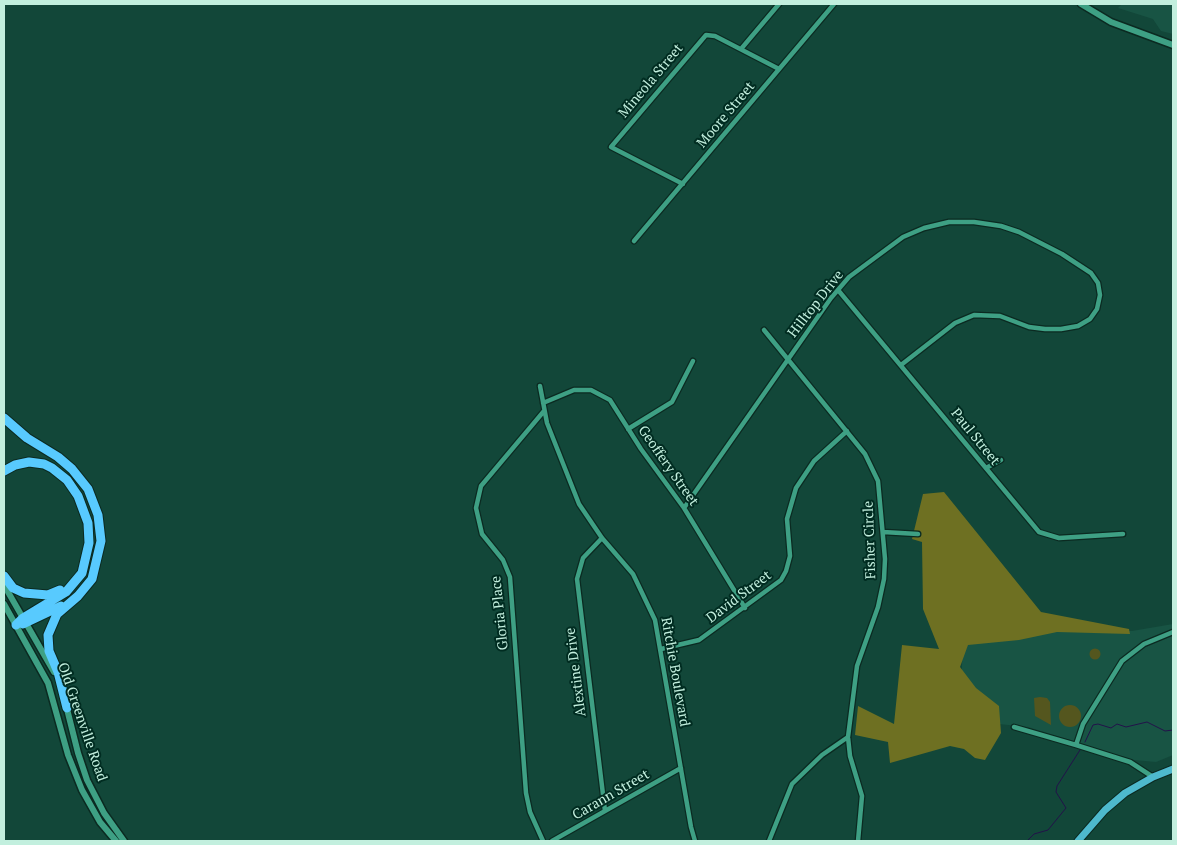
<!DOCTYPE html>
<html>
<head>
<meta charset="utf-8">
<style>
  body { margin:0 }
  #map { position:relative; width:1177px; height:845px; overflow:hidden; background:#124739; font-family:"PT Serif",serif }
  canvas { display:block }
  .frame { position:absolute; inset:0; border:5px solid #c2efde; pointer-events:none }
</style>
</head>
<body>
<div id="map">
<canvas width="1177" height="845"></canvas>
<div class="frame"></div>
</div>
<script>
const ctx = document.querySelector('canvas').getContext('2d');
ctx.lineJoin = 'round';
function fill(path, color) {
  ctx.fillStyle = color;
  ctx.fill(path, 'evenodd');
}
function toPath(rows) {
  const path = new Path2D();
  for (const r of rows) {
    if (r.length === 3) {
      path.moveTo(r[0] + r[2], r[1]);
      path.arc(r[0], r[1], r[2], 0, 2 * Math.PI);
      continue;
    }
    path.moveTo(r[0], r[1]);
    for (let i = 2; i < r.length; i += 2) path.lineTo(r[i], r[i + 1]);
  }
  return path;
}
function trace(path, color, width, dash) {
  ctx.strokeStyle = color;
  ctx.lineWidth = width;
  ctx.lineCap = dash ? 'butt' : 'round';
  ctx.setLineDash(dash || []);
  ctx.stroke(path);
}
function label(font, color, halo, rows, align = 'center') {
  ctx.font = font + ' "PT Serif",serif';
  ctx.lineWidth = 4;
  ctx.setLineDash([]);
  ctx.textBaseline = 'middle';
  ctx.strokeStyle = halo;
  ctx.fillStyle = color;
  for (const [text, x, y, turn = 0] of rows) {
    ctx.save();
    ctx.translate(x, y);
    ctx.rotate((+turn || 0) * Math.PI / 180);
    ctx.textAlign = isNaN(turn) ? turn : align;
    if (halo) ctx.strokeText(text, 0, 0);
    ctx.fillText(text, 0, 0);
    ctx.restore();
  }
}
const built = toPath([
  [1122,4,1173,4,1173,34,1161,31,1153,19,1118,8],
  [1173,624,1173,755,1156,762,1134,760,1028,727,960,720,963,638,1059,629,1132,631]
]);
const green = toPath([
  [1095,654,5.5],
  [1040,697,1047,698,1050,702,1051,725,1035,716,1034,698],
  [1070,716,11]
]);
const forest = toPath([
  [944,492,1041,612,1129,629,1130,634,1057,632,1019,640,968,645,960,667,976,688,999,706,1001,733,985,760,975,758,964,749,950,746,890,763,888,742,855,735,858,706,894,724,902,645,939,649,923,609,922,542,912,539,923,494]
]);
const stream = toPath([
  [1085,742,1093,725,1098,724,1111,728,1117,724,1126,727,1147,722,1165,731,1173,730],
  [1027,841,1034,834,1048,830,1066,808,1056,792,1057,786,1080,750]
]);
const street = toPath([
  [741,49,779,4],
  [683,184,611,147,706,35,715,36,779,69],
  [634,241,834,4],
  [838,290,1039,532,1059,538,1123,534],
  [764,330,865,454,878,481,885,559,884,579,878,607,857,666,848,737,850,756,862,796,858,841],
  [540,386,547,423,579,504,602,538,633,574,655,620,691,827,695,841],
  [543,403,574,390,591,390,610,400,641,449,684,508,745,608],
  [628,429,672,402,693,361],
  [986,468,1001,460],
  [684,508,831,298,849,277,903,237,924,228,949,222,974,222,1001,226,1019,232,1062,254,1091,273,1098,283,1100,295,1097,309,1090,319,1078,326,1061,329,1045,329,1029,327,1000,316,974,315,955,323,901,365],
  [883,532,918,534],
  [602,538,583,558,577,579,605,811],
  [661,649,699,640,781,580,786,571,790,556,787,519,796,488,814,461,847,431],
  [1014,727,1076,745],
  [1153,777,1130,762,1076,745,1083,724,1122,661,1144,644,1173,632],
  [543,841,530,812,526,793,510,577,503,560,482,534,476,508,481,486,544,411],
  [552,841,681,768],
  [769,841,792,784,822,755,848,737]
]);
const secondary = toPath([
  [1081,4,1111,22,1173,45],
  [4,585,54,672],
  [4,604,48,683,68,755,82,790,100,822,116,841],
  [66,705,78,753,87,780,104,813,124,841]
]);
const primary = toPath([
  [1078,841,1105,810,1125,793,1153,777,1173,769]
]);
const highway = toPath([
  [4,418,27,438,58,457,72,469,88,489,98,515,101,541,92,579,78,596,57,614,48,635,49,651,58,672,67,708],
  [4,471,15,465,29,462,44,464,52,468,67,480,78,496,88,523,89,543,82,573,66,592,23,618,16,625],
  [4,576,13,588,24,593,48,595,60,590],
  [23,624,61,606]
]);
const streetNames = [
  ["Mineola Street",651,81,-50],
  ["Moore Street",726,115,-50],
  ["Hilltop Drive",816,304,-52],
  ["Paul Street",975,437,51],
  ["Geoffery Street",668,466,55],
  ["Fisher Circle",870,540,-92],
  ["David Street",739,597,-37],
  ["Gloria Place",500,613,-96],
  ["Alextine Drive",576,672,-97],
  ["Ritchie Boulevard",675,672,80],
  ["Old Greenville Road",82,722,71],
  ["Carann Street",611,795,-30]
];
fill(built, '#185444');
fill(green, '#54561e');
fill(forest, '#6e7022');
trace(stream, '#23124a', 1);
trace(street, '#0b2a21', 7);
trace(secondary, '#0b2a21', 9);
trace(primary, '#0b2a21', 9);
trace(highway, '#0b2a21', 11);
trace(street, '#3ea084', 4.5);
trace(secondary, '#3ea084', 6);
trace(primary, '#4eb9cd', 7);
trace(highway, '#58cafe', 9);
label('14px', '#c2efde', '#002c21', streetNames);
</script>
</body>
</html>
